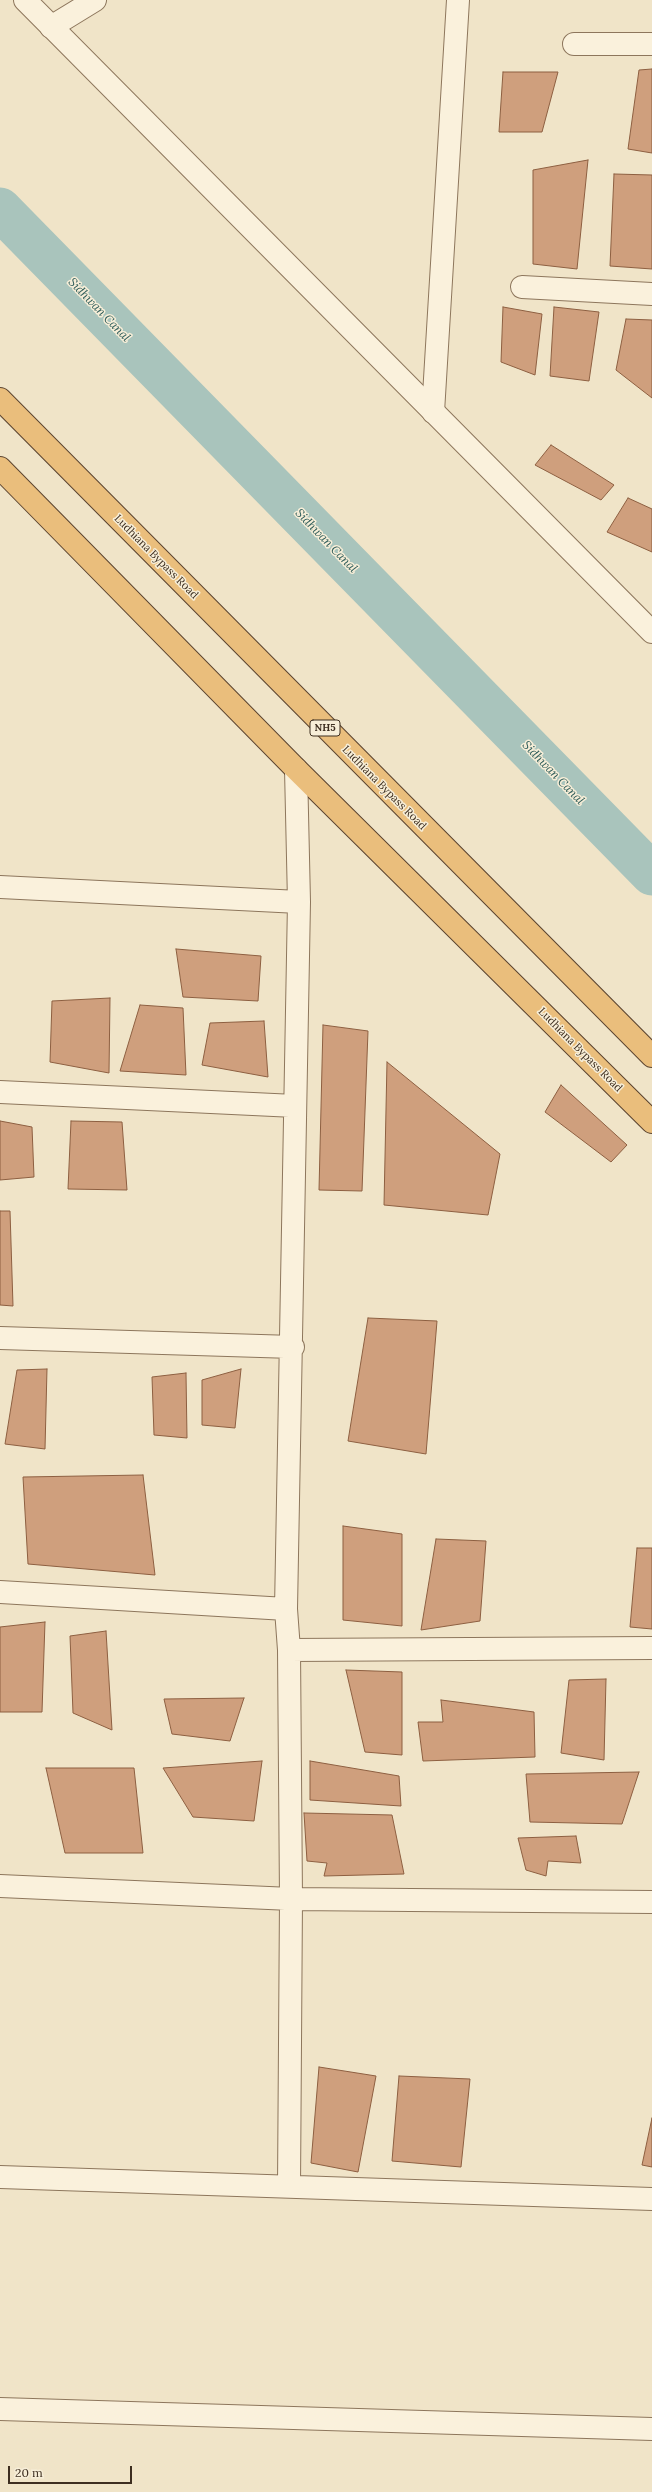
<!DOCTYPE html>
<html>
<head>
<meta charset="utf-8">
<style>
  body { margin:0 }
  #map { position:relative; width:652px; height:2492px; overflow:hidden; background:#f0e4c8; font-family:Lora,serif }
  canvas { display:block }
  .scale { position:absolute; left:8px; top:2466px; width:124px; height:18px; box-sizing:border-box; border:2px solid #3d2e20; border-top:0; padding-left:5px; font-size:12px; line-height:14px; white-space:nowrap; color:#3d2e20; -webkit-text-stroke:3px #f7eed8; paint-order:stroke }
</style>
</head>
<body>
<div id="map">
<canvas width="652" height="2492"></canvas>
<div class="scale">20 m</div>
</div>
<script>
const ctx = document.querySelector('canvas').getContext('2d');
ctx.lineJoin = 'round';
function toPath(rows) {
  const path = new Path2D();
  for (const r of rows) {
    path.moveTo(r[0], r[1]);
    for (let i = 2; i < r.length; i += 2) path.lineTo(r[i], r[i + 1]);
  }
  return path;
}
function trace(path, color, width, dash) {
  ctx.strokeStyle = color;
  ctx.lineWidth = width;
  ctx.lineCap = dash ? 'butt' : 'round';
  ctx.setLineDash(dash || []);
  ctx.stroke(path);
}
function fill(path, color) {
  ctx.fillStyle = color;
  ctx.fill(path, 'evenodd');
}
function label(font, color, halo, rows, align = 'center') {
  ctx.font = font + ' Lora,serif';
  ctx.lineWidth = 3;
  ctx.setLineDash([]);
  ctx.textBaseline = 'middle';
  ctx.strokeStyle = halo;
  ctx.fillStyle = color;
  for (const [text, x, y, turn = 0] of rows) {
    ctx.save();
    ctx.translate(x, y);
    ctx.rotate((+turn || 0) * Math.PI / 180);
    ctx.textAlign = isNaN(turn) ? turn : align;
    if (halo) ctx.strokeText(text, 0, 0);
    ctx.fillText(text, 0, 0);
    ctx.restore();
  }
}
const canal = toPath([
  [0,209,652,874]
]);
const building = toPath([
  [652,69,652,153,628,149,639,70,652,69],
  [503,72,558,72,542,132,499,132,503,72],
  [588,160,577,269,533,264,533,170,588,160],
  [614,174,652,175,652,269,610,266,614,174],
  [503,307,542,314,535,375,501,362,503,307],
  [554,307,599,312,589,381,550,376,554,307],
  [626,319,652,320,652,398,616,370,626,319],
  [551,445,614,485,601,500,535,465,551,445],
  [628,498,652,509,652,552,607,532,628,498],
  [176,949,261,956,258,1001,183,997,176,949],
  [110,998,109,1073,50,1062,52,1001,110,998],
  [140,1005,183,1008,186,1075,120,1071,140,1005],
  [264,1021,268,1077,202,1065,210,1023,264,1021],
  [323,1025,368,1031,362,1191,319,1190,323,1025],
  [387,1062,500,1154,488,1215,384,1205,387,1062],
  [561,1085,627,1145,611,1162,545,1112,561,1085],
  [0,1121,32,1127,34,1177,0,1180,0,1121],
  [71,1121,122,1122,127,1190,68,1189,71,1121],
  [0,1211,10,1211,13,1306,0,1305,0,1211],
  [368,1318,437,1321,426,1454,348,1441,368,1318],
  [47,1369,45,1449,5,1444,17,1370,47,1369],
  [241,1369,235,1428,202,1425,202,1380,241,1369],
  [186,1373,187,1438,154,1435,152,1377,186,1373],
  [143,1475,155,1575,28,1564,23,1477,143,1475],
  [343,1526,402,1534,402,1626,343,1620,343,1526],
  [436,1539,486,1541,480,1621,421,1630,436,1539],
  [637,1548,652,1548,652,1629,630,1627,637,1548],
  [45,1622,42,1712,0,1712,0,1627,45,1622],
  [106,1631,112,1730,73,1713,70,1636,106,1631],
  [346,1670,402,1672,402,1755,365,1752,346,1670],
  [606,1679,604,1760,561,1753,569,1680,606,1679],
  [244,1698,230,1741,172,1734,164,1699,244,1698],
  [441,1700,534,1712,535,1757,423,1761,418,1722,443,1722,441,1700],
  [262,1761,254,1821,193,1817,163,1768,262,1761],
  [310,1761,399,1776,401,1806,310,1800,310,1761],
  [46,1768,134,1768,143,1853,65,1853,46,1768],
  [639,1772,622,1824,530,1822,526,1774,639,1772],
  [304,1813,392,1815,404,1874,324,1876,327,1863,307,1861,304,1813],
  [576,1836,581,1863,548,1861,546,1876,526,1870,518,1838,576,1836],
  [319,2067,376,2076,358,2172,311,2163,319,2067],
  [399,2076,470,2079,461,2167,392,2161,399,2076],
  [652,2118,652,2167,642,2165,652,2118]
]);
const minor = toPath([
  [51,27,95,0],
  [574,44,652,44],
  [522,287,652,294],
  [433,412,458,0],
  [0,887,299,902],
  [0,1092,295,1106],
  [0,1338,293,1347],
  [0,1592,286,1609],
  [289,1650,652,1648],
  [0,1886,291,1899,652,1902],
  [0,2177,652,2199],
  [289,2186,291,1899,289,1650,286,1609,299,902,296,769],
  [0,2409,652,2429]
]);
const tertiary = toPath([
  [25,0,652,632]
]);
const trunk = toPath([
  [0,399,652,1056],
  [0,468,296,769,652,1122]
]);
const shields = [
  [325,728,30]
];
const shieldNames = [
  ["NH5",325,728]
];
const streetNames = [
  ["Ludhiana Bypass Road",156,557,45],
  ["Ludhiana Bypass Road",384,788,45],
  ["Ludhiana Bypass Road",580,1050,45]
];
const waterNames = [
  ["Sidhwan Canal",99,310,46],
  ["Sidhwan Canal",326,541,46],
  ["Sidhwan Canal",553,773,46]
];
trace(canal, '#a9c4bc', 43);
fill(building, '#cf9f7d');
trace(building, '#8d5f41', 1);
trace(minor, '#8d765c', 24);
trace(tertiary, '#8d765c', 24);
trace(trunk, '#5b4430', 24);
trace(minor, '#faf1dc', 22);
trace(tertiary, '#faf1dc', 22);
trace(trunk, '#eabe7c', 22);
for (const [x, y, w] of shields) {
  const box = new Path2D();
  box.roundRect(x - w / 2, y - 8, w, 16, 3);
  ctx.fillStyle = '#f7eed8';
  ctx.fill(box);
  trace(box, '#3d2e20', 1);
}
label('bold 10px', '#3d2e20', null, shieldNames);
label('11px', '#3d2e20', '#f7eed8', streetNames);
label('italic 12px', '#2f5d5a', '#f7eed8', waterNames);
</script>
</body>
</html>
